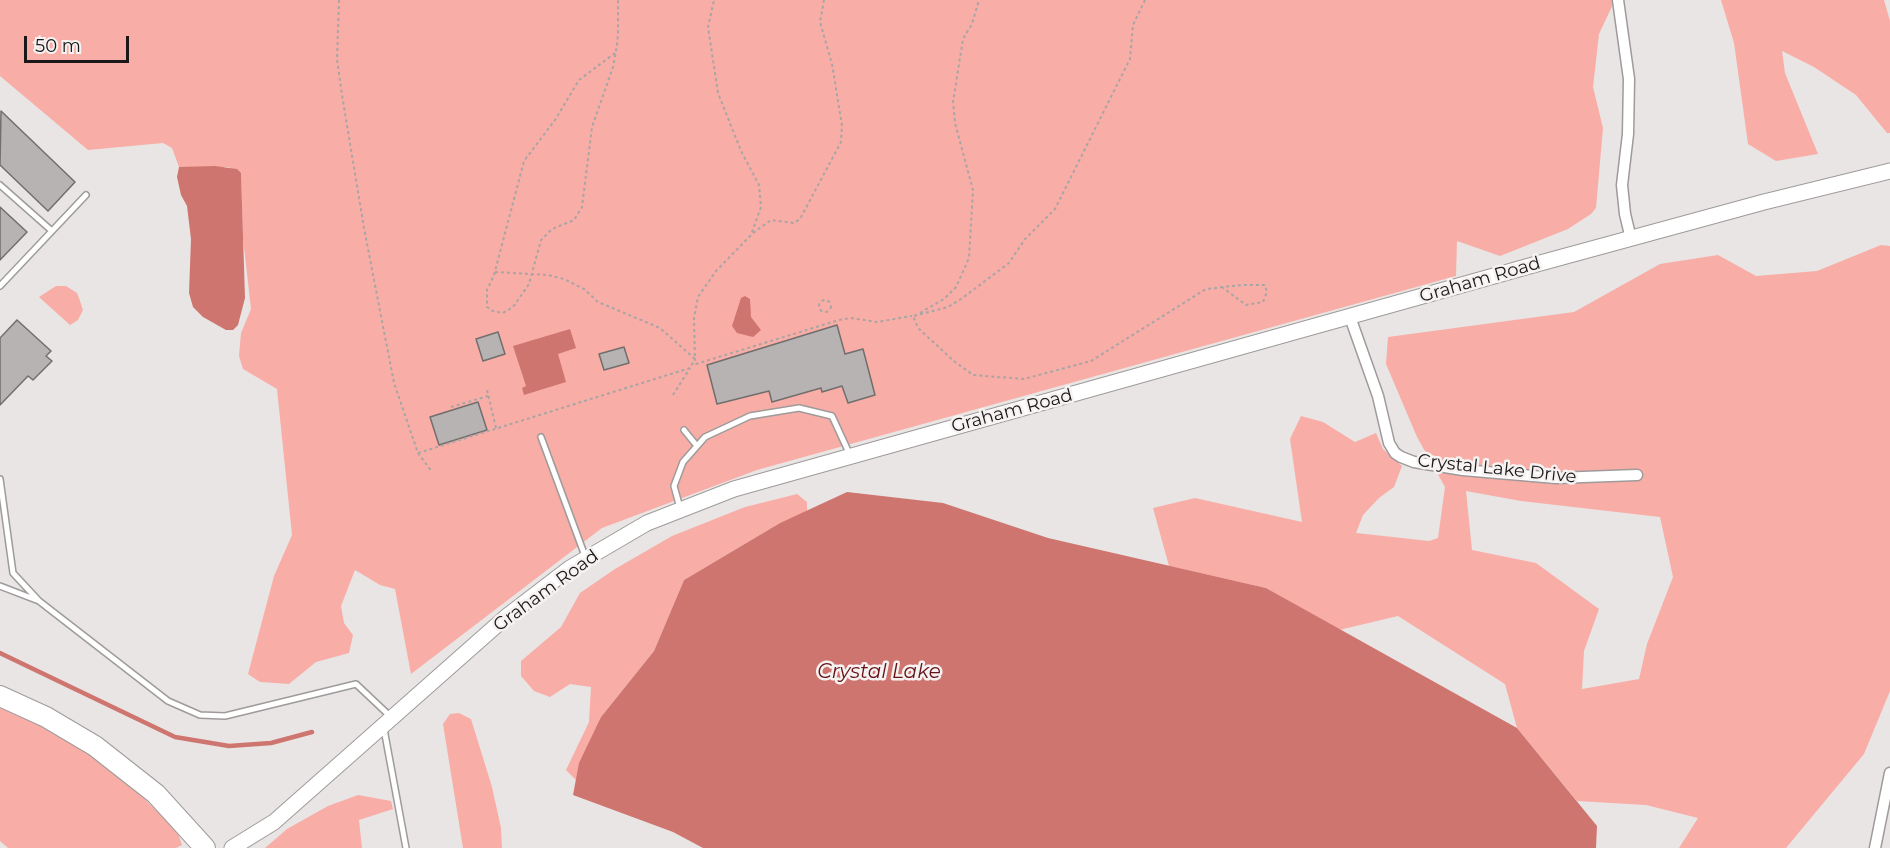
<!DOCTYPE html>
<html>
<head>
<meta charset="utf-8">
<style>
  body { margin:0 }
  #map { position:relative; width:1890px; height:848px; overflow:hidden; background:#e9e5e4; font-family:Montserrat,sans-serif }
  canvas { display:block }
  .scale { position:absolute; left:24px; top:36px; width:105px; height:27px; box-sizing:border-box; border:3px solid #1a1818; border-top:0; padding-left:8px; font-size:18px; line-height:21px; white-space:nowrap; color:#1a1818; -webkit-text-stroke:4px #f6f2f2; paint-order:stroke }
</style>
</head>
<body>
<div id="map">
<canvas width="1890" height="848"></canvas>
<div class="scale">50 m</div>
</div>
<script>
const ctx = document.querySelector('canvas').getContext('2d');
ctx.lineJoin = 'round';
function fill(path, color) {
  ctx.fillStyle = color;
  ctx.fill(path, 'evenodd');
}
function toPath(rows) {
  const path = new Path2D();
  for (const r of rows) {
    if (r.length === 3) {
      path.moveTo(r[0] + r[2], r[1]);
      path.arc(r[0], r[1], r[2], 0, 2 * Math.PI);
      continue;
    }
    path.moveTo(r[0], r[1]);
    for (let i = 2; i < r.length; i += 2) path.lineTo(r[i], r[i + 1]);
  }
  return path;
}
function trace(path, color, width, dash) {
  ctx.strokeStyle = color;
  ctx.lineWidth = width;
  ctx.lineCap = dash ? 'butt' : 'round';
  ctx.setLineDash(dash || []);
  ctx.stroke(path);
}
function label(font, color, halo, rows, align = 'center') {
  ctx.font = font + ' Montserrat,sans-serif';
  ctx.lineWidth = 5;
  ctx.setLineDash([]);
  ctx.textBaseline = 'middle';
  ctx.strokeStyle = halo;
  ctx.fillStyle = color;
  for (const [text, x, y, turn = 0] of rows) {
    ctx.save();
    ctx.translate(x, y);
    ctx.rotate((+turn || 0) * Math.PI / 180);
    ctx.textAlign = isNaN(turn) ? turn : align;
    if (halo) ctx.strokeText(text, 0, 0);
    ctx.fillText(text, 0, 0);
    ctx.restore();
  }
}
const green = toPath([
  [0,0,1615,0,1599,34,1593,87,1603,128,1596,208,1591,214,1568,229,1500,256,1457,241,1456,276,757,470,602,528,411,674,395,589,380,585,355,570,341,606,344,623,353,635,349,653,316,662,289,684,260,682,248,674,274,576,292,535,277,389,243,369,239,356,241,333,251,309,243,238,241,173,228,167,179,167,172,148,163,143,88,150,0,76],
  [1721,0,1884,0,1890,21,1890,133,1887,133,1856,95,1814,67,1782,51,1785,73,1818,154,1776,161,1748,144,1734,43],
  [1881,245,1890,246,1890,691,1864,754,1786,848,1679,848,1698,818,1646,805,1577,801,1517,728,1505,684,1398,616,1339,630,1266,588,1169,566,1153,508,1195,498,1302,522,1290,439,1301,416,1323,422,1355,442,1376,433,1383,449,1402,466,1394,487,1379,498,1363,515,1356,533,1429,541,1438,538,1445,487,1417,437,1386,364,1388,337,1574,312,1660,264,1718,255,1756,276,1817,271],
  [1466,491,1521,501,1660,517,1673,577,1647,644,1639,679,1582,689,1584,651,1599,609,1536,563,1472,550],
  [56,286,66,286,77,293,80,301,83,310,78,320,70,325,39,297],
  [797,494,807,502,807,511,780,523,684,580,654,651,601,717,576,780,566,770,589,722,591,687,570,684,550,697,534,691,521,676,521,661,561,627,580,593,615,569,672,536,745,507],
  [0,705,39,722,116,772,177,830,182,845,176,848,8,848,0,841],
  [459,713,471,719,492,787,501,828,502,848,463,848,443,724,450,714],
  [358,795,391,801,393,809,359,820,362,848,265,848,287,829,328,806]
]);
const water = toPath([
  [215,166,237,169,241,173,245,298,238,325,233,330,226,330,203,317,193,307,189,293,191,239,187,206,181,195,177,177,179,167],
  [745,296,750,299,751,317,761,330,753,337,737,333,732,326,741,298],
  [570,329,576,348,558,354,566,382,524,395,522,388,526,386,513,346],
  [847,492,943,503,1048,538,1266,588,1517,728,1597,826,1596,848,703,848,673,832,573,795,579,763,601,717,654,651,684,580,780,523]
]);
const stream = toPath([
  [0,653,175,737,229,746,271,743,312,732]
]);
const building = toPath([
  [1,111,75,182,48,211,0,165,1,111],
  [0,207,27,232,0,260,0,207],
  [17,320,51,351,46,356,52,361,33,380,28,376,0,405,0,338,17,320],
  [837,325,845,354,863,349,875,395,848,403,842,386,822,392,821,388,772,402,769,391,717,404,707,365,837,325],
  [498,332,505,354,483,361,476,339,498,332],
  [624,347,629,363,604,370,599,354,624,347],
  [478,402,487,430,439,445,430,417,478,402]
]);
const path = toPath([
  [339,0,337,59,342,95,364,228,394,383,418,453,432,472],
  [1145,0,1133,25,1130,59,1055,209,1025,239,1009,263,961,299,948,307,913,316,918,328,955,362,973,375,1024,379,1091,361,1206,289,1217,288,1222,287,1243,285,1265,285,1267,292,1263,302,1246,305,1222,287],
  [615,53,579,80,555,120,524,161,494,275,487,290,487,307,493,311,503,313,513,307,529,284,541,240,552,229,574,220,582,207,592,127,613,67,617,45,618,33,618,0],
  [753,233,771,220,794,223,800,219,841,142,842,126,832,64,820,22,824,0],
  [495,272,548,275,564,279,584,289,598,302,660,328,695,359,694,318,698,297,716,271,751,235,761,207,759,185,741,151,718,93,708,27,714,0],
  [825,306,6],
  [920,313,944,299,956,287,969,258,973,190,955,123,953,102,963,39,972,24,979,0],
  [487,390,496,428],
  [673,395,690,368],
  [451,407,488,396],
  [418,453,690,368,695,359,696,364,839,320,851,318,877,322,912,316]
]);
const lane = toPath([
  [0,185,52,231],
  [0,286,86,195],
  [684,430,697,446],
  [541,437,585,556],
  [0,479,13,573,39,601,0,586],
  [680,508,674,486,683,462,705,437,750,416,799,408,832,416,850,455],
  [39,601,168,701,200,715,225,716,356,684,391,717],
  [384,729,406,848]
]);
const street = toPath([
  [1618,0,1629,79,1628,134,1622,185,1625,214,1631,239],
  [1350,317,1378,396,1389,443,1395,453,1401,457,1414,462,1463,470,1556,478,1637,475],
  [1875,848,1890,773]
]);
const secondary = toPath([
  [232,848,274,822,506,617,570,568,647,523,734,489,1533,265,1764,202,1890,171]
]);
const highway = toPath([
  [0,696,46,717,95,746,156,794,205,848]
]);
const streetNames = [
  ["Graham Road",1480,280,-16],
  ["Graham Road",1012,411,-15],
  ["Crystal Lake Drive",1497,469,6],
  ["Graham Road",546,591,-36]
];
const waterNames = [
  ["Crystal Lake",879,672]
];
fill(green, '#f9ada7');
fill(water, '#cf756f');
trace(stream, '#cf756f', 4.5);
fill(building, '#b7b3b3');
trace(building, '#716e6e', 1.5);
trace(lane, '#9e9b9a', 8);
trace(street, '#9e9b9a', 13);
trace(secondary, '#9e9b9a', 17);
trace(highway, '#9e9b9a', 22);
trace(path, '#a8a5a4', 2, [3, 3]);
trace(lane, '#fff', 5);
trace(street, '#fff', 10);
trace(secondary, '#fff', 15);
trace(highway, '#fff', 20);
label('18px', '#1a1818', '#f6f2f2', streetNames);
label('italic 20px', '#641215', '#f6f2f2', waterNames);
</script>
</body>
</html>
